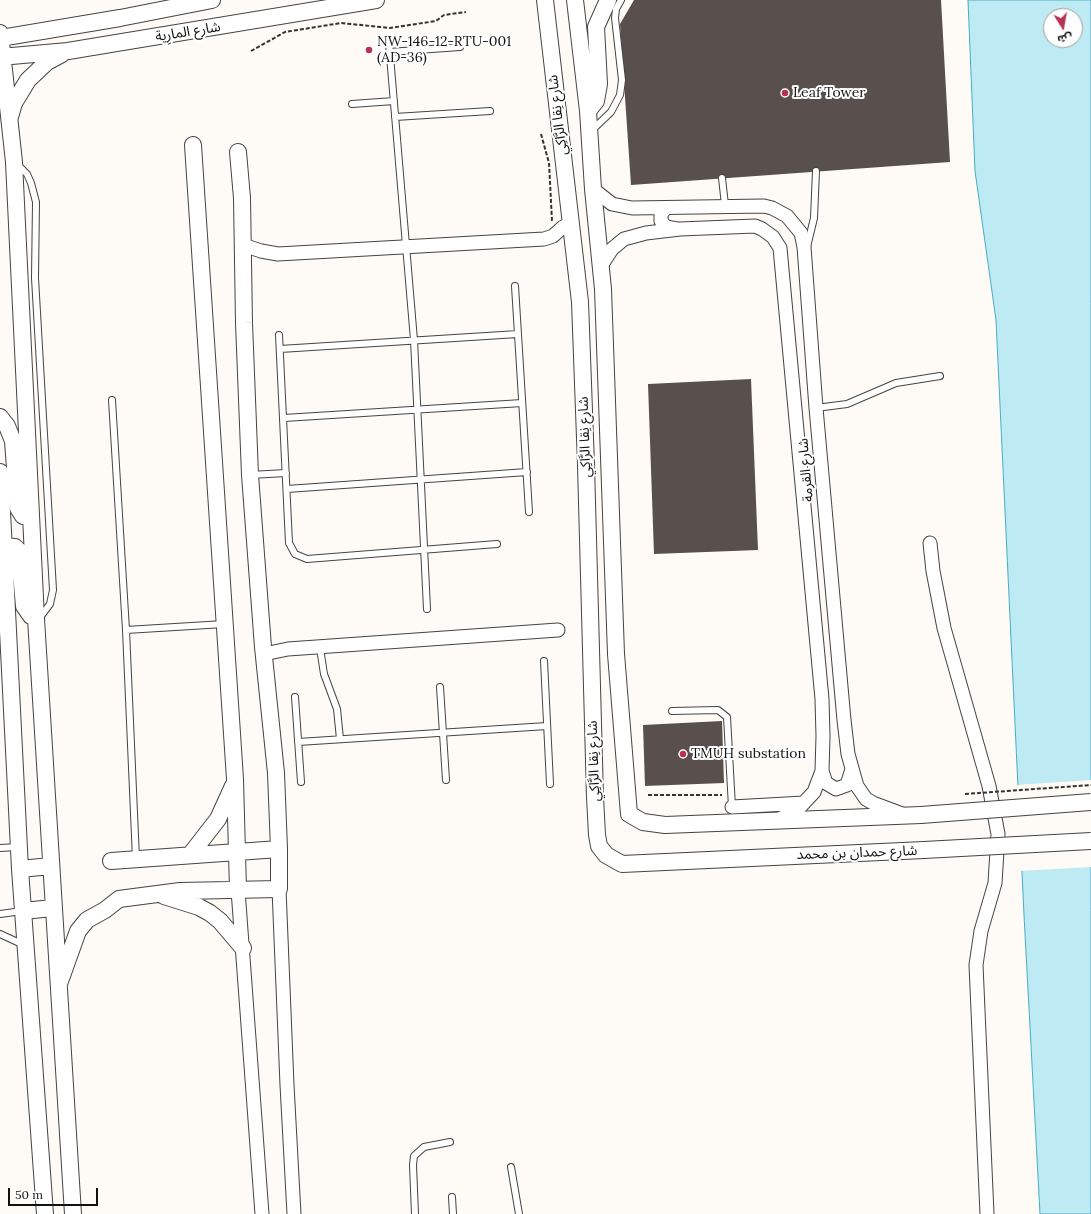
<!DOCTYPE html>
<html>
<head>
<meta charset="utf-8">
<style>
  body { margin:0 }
  #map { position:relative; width:1091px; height:1214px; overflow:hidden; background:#fefaf5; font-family:Lora,"Noto Sans Arabic",serif }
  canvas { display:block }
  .north { position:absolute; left:1043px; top:8px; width:40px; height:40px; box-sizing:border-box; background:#fff; border:1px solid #a0a0a0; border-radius:50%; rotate:169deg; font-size:11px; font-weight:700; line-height:16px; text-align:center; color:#111 }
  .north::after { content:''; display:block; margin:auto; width:14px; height:18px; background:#b83154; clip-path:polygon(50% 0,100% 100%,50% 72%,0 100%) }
  .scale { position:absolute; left:8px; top:1188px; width:90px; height:18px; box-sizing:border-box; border:2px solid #111; border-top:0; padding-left:5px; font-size:12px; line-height:14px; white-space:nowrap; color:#111; -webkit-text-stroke:3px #fff; paint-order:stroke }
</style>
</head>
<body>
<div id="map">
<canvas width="1091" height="1214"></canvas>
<div class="north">ش</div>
<div class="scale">50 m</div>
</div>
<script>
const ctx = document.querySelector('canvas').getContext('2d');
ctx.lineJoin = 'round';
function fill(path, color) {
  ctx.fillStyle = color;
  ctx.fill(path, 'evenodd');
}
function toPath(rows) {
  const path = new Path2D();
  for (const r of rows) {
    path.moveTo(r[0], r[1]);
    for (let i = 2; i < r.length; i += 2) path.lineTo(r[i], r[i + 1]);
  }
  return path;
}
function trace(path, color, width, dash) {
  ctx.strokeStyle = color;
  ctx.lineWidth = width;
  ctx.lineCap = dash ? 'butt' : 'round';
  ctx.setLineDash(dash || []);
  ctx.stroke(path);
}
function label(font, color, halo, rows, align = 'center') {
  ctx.font = font + ' Lora,"Noto Sans Arabic",serif';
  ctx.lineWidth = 4;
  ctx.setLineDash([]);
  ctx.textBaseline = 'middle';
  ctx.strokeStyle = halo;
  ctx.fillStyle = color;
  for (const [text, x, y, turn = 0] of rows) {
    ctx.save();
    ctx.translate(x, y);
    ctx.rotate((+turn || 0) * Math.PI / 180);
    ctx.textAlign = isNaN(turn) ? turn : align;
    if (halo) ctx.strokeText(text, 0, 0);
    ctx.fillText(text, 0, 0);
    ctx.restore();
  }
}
const water = toPath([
  [968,0,1091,0,1091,1214,1040,1214,1024,915,996,320,975,171,968,0],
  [1051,16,1075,16,1075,40,1051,40,1051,16]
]);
const pier = toPath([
  [1091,780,1091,867,1020,871,1016,785]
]);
const building = toPath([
  [634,0,941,0,950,162,631,185,620,24],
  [751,379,758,550,654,554,648,384],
  [722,721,724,783,645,786,643,725]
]);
const path = toPath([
  [251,51,285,32,341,23,390,28,436,21,444,15,466,12],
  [541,134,549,163,552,221],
  [648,795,722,795]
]);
const service = toPath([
  [389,44,414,340,427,609],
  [389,52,460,47],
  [352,104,394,101],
  [395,117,490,111],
  [591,131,611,112,620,95,622,80,615,18,616,9,621,0],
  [17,164,27,174,31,183,36,202,35,278,53,590,50,604,41,616,37,619],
  [722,178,725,205],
  [807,247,814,218,816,171],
  [515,286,529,512],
  [279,335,289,543,295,554,307,559,497,544],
  [280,349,518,334],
  [112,400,126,630,136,859],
  [816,408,847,404,896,383,940,376],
  [284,418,522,403],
  [250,475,286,473],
  [287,489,527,472],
  [126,630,224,624],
  [320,648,324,674,337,709,340,739],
  [544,661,550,784],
  [440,687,446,780],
  [295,697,301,782],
  [672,711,718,710,727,717,732,807],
  [298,742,547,726],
  [0,848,18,847],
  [0,914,22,911],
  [0,934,24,945],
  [511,1167,519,1214],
  [452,1197,453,1214],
  [415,1214,413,1165,414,1156,424,1147,450,1142]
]);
const minor = toPath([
  [593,189,612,204,632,208,764,206,772,208,787,216,801,233,804,247,816,408,844,720,848,754,857,786,866,799,873,803,905,815],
  [666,208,661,214,661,221,666,227,677,229],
  [243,245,261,251,278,254,544,239,553,236,563,227,572,224],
  [601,266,612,249,624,239,646,233,680,229,755,226,762,229,773,237,780,248,822,699,823,736,822,771,814,792,799,808,780,819],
  [930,543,933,571,944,628,989,786,998,834,995,883,981,931,976,965,987,1214],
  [264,654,288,649,558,630],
  [822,771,826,783,836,789,847,785,852,769],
  [732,807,804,803],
  [279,889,287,1085,294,1214],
  [238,890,262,1214]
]);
const tertiary = toPath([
  [545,0,580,302,586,465,595,797,597,835,599,846,606,855,622,864,924,850],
  [575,0,588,111,593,189,603,289,616,654,629,814,643,822,665,825,921,815],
  [0,33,14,162,36,619,73,1214],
  [0,38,120,18,212,0],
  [0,57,68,51,376,0],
  [588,111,596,101,599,84,596,27,608,0],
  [10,117,14,103,28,80,47,62,62,54],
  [193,145,235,779,238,890],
  [0,417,7,426,13,441,18,508,23,516,31,518],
  [0,472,20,869,45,1214],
  [4,546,15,547,19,551,24,606,31,616,36,619],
  [190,855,218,819,233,786],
  [111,861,279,849],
  [20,869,51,866],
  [164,896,199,907,210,913,220,921,243,948],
  [23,911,53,908],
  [59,984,78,931,87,920,105,910,119,899,180,891,279,889,279,849,276,773,263,647,250,475,244,323,242,198,238,152]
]);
const pathBridge = toPath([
  [965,794,1091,785]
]);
const tertiaryBridge = toPath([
  [921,815,1091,802],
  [924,850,1091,841]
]);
const markers = [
  [369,50,4,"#b83154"],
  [785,93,4,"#b83154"],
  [683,754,4,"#b83154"]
];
const streetNames = [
  ["شارع المارِية",188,32,-9],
  ["شارع نِقا الرَّاكِي",558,115,-97],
  ["شارع نِقا الرَّاكِي",585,437,-92],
  ["شارع القرمة",806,470,-95],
  ["شارع نِقا الرَّاكِي",594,761,-92],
  ["شارع حمدان بن محمد",857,853,-2]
];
const poiNames = [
  ["NW-146-12-RTU-001",377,42],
  ["(AD-36)",377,58],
  ["Leaf Tower",793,93],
  ["TMUH substation",691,754]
];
fill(water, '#bdeaf3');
trace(water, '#48adc5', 1);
fill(pier, '#fefaf5');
fill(building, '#594f4d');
trace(service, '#444', 8);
trace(minor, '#444', 15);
trace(tertiary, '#444', 18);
trace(path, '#333', 2, [4, 2]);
trace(service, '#fff', 6);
trace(minor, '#fff', 13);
trace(tertiary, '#fff', 16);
trace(tertiaryBridge, '#444', 18, []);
trace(pathBridge, '#333', 2, [4, 2]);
trace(tertiaryBridge, '#fff', 16);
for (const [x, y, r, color] of markers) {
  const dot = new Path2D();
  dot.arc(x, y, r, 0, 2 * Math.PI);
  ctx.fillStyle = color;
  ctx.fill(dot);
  trace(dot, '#fff', 1.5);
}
label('14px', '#111', '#fff', streetNames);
label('14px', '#111', '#fff', poiNames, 'left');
</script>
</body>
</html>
